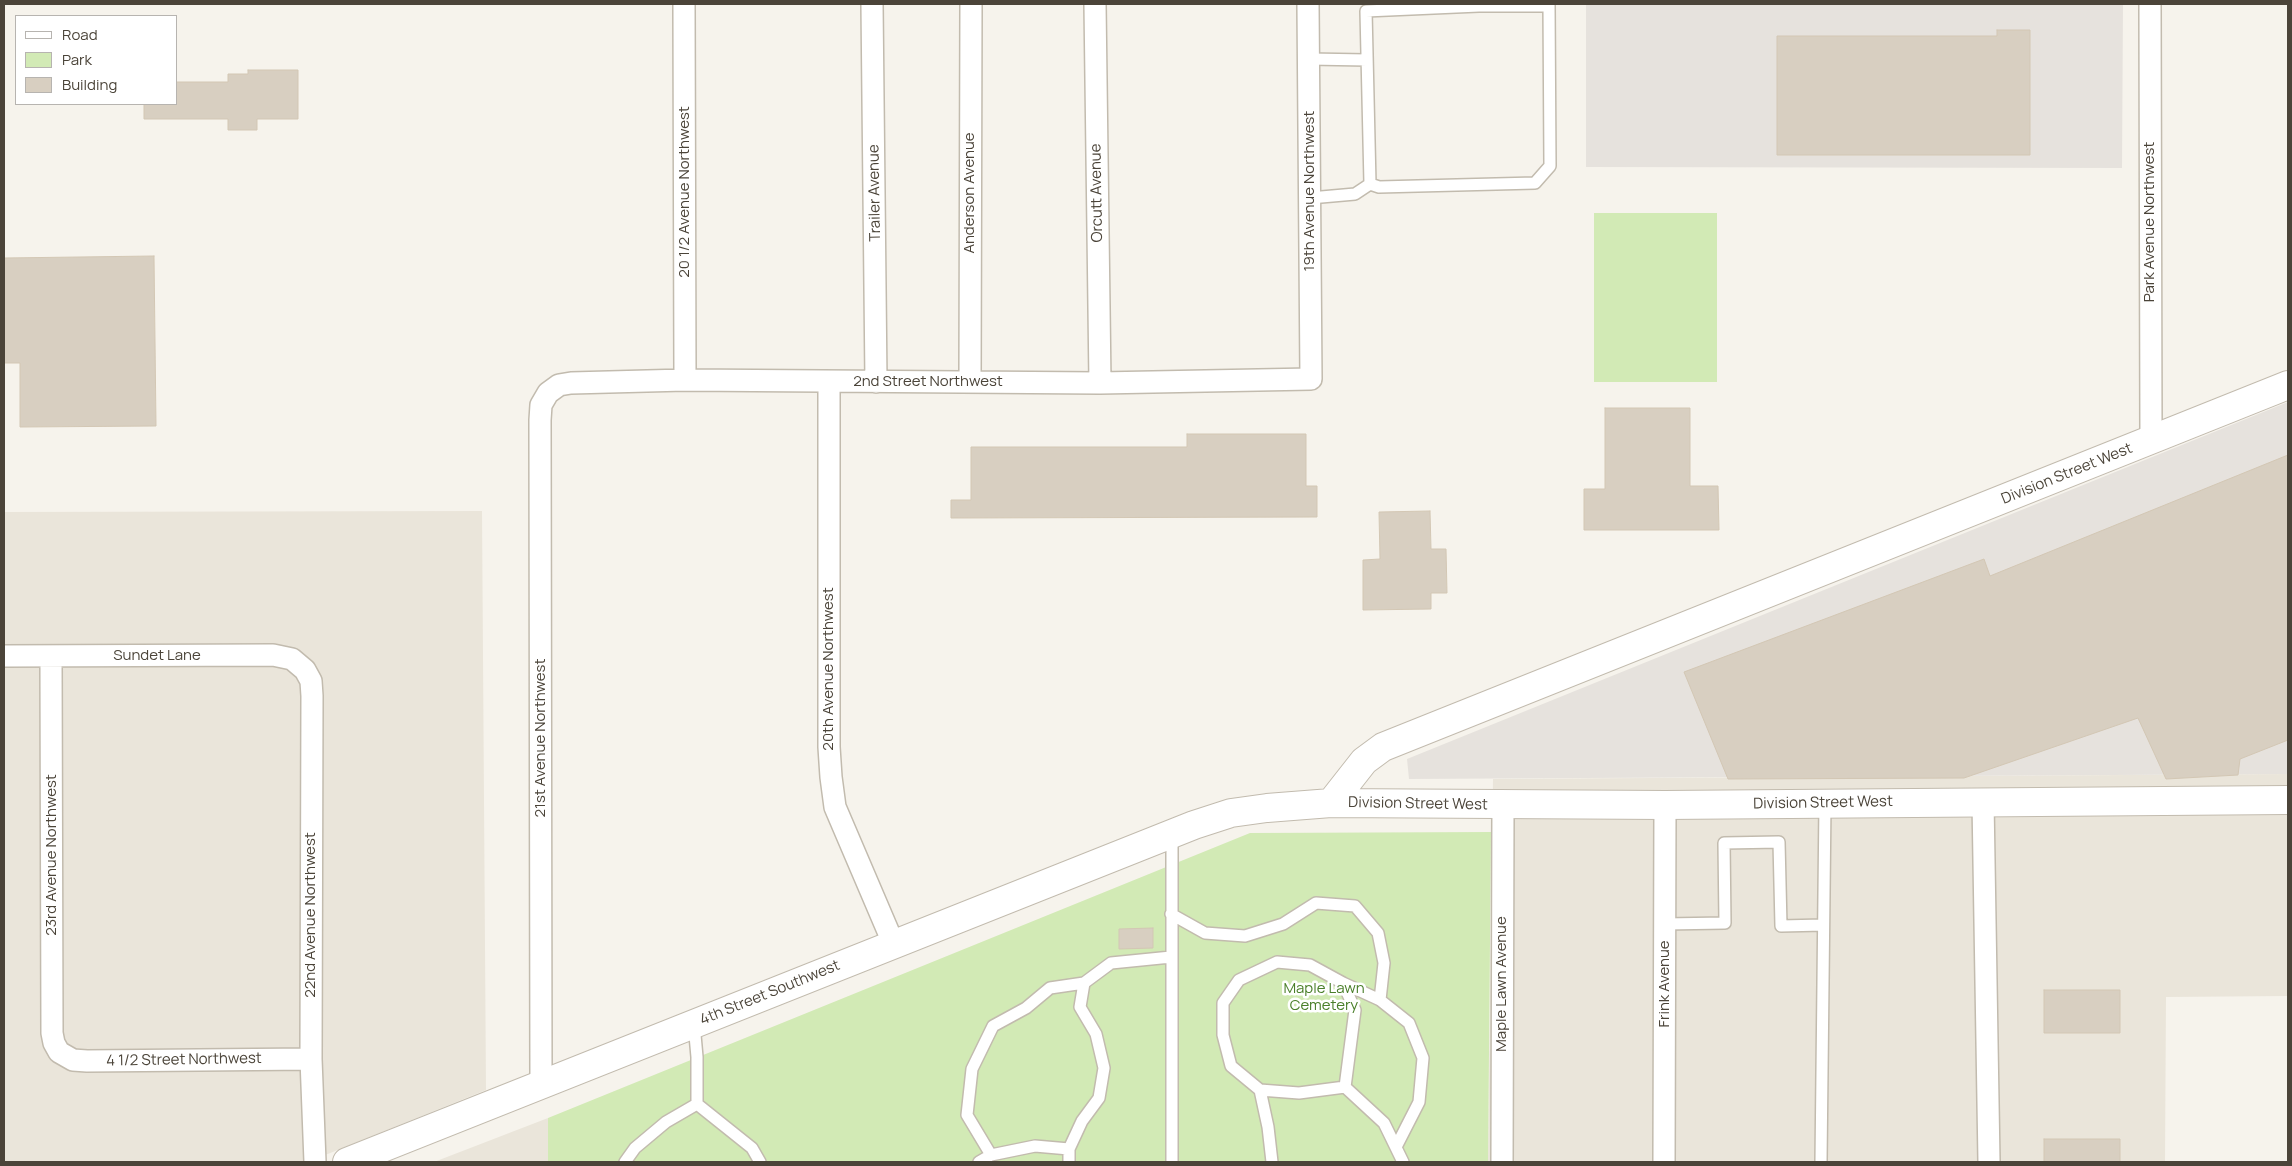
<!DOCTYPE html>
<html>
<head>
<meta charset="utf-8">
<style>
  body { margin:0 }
  #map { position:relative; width:2292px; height:1166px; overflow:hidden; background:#f6f3ec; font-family:Manrope,sans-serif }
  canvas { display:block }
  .frame { position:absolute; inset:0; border:5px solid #4b4439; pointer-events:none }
  .legend { position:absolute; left:15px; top:15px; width:162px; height:90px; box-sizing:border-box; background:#fff; border:1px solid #b7b4b0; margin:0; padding:6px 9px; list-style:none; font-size:15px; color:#4b4439 }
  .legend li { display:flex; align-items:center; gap:10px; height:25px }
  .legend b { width:25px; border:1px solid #b7b4b0 }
</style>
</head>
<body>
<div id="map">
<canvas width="2292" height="1166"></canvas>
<div class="frame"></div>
<ul class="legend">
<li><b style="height:6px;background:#fff"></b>Road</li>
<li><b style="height:14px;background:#d2eab5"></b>Park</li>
<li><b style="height:14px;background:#d8cfc1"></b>Building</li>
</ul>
</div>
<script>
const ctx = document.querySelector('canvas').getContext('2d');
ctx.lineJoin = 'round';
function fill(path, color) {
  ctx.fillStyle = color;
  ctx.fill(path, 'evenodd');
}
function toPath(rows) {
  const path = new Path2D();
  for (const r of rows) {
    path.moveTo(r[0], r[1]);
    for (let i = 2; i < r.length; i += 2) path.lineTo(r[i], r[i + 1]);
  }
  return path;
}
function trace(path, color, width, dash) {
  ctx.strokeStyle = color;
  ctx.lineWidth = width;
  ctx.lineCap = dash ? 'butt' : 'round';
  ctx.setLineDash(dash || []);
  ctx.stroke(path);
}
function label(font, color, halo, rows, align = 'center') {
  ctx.font = font + ' Manrope,sans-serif';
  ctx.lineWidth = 5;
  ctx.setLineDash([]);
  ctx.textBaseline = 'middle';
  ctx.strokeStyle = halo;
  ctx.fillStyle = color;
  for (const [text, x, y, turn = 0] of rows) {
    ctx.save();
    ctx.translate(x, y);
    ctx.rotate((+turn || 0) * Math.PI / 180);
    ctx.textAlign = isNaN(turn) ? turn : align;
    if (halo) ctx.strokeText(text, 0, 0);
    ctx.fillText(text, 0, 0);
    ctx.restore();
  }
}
const residential = toPath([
  [482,511,486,1090,308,1162,4,1162,4,512],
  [2288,774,2288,996,2166,997,2165,1162,1488,1162,1493,779],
  [548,1118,548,1162,434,1162]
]);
const industrial = toPath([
  [1586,4,2123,4,2122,168,1586,167],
  [2288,402,2288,774,1409,779,1407,759]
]);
const green = toPath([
  [1594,213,1717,213,1717,382,1594,382],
  [1491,832,1488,1162,548,1162,548,1118,1250,833]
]);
const building = toPath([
  [1997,30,2030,30,2030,155,1777,155,1777,36,1997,36,1997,30],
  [248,70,298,70,298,119,257,119,257,130,228,130,228,119,144,119,144,104,176,104,176,82,228,82,228,74,248,74,248,70],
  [154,256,156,426,20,427,20,363,4,363,4,258,154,256],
  [1605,408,1690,408,1690,486,1718,486,1719,530,1584,530,1584,489,1605,489,1605,408],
  [1187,434,1306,434,1306,486,1317,486,1317,517,951,518,951,500,971,500,971,447,1187,447,1187,434],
  [2288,455,2288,740,2240,759,2238,775,2166,779,2138,718,1964,778,1728,779,1684,672,1984,559,1990,576,2288,455],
  [1430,511,1431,549,1446,549,1447,593,1431,593,1431,609,1363,610,1363,560,1380,559,1379,512,1430,511],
  [1153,928,1153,948,1119,949,1119,929,1153,928],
  [2044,990,2120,990,2120,1033,2044,1033,2044,990],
  [2044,1139,2120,1139,2120,1162,2044,1162,2044,1139]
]);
const service = toPath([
  [1479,4,1479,6,1366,11,1370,184,1379,187,1535,183,1550,166,1549,4],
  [1479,6,1549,6],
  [1309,59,1367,60],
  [1310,198,1355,194,1370,184],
  [1172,835,1172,1162],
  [1171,914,1205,933,1245,936,1283,924,1316,903,1355,906,1378,933,1384,963,1380,1000],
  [1665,924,1725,923,1724,843,1779,842,1781,926,1823,925],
  [1277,962,1310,965,1343,983,1355,1010,1345,1087,1299,1093,1260,1090,1231,1066,1223,1035,1223,1003,1239,980,1277,962],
  [1343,983,1380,1000,1409,1023,1423,1058,1419,1102,1396,1147],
  [694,1024,697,1057,697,1104],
  [1345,1087,1384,1123,1403,1162],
  [1260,1090,1268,1127,1272,1162],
  [697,1104,752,1148,760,1162],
  [991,1155,967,1115,972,1069,993,1026,1026,1008,1050,988,1084,983],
  [625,1162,635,1148,666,1122,697,1104],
  [979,1162,991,1155,1035,1146,1069,1149],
  [1069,1162,1069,1149,1082,1121,1099,1098,1104,1068,1096,1034,1080,1007,1084,983,1111,963,1171,957],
  [1821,1162,1825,803]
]);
const minor = toPath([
  [684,4,685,380],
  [872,4,876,382],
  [1095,4,1100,383],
  [2150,4,2151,440],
  [829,382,829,747,831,777,835,807,894,945],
  [970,382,971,4],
  [4,656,273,655,292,659,305,670,311,681,312,696,311,1059,315,1162],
  [51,657,52,1033,54,1043,59,1052,73,1060,87,1061,311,1059],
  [1983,801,1989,1162],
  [541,1084,540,420,541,405,548,393,559,385,571,383,685,380,1100,383,1311,379,1308,4],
  [1502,1162,1503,805],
  [1664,1162,1665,805]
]);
const tertiary = toPath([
  [2288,385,1383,747,1364,761,1331,803,1665,805,2288,800],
  [347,1162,1194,825,1231,813,1267,808,1331,803]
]);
const streetNames = [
  ["19th Avenue Northwest",1310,191,-90],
  ["20 1/2 Avenue Northwest",685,192,-90],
  ["Trailer Avenue",875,193,-91],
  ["Anderson Avenue",970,193,-90],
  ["Orcutt Avenue",1097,193,-91],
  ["Park Avenue Northwest",2150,222,-90],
  ["2nd Street Northwest",928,382],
  ["Division Street West",2067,474,-22],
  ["Sundet Lane",157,656],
  ["20th Avenue Northwest",829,669,-90],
  ["21st Avenue Northwest",541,738,-90],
  ["Division Street West",1823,803,-1],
  ["Division Street West",1418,804,1],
  ["23rd Avenue Northwest",52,855,-90],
  ["22nd Avenue Northwest",311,915,-90],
  ["Maple Lawn Avenue",1502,984,-90],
  ["Frink Avenue",1665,984,-90],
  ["4th Street Southwest",770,993,-22],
  ["4 1/2 Street Northwest",184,1060,-1]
];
const parkNames = [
  ["Maple Lawn",1324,989],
  ["Cemetery",1324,1006]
];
fill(residential, '#eae5da');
fill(industrial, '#e6e2dd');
fill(green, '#d2eab5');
fill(building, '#d8cfc1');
trace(building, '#d3c7b4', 1);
trace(service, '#c2bbae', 14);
trace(minor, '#c2bbae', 24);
trace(tertiary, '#c2bbae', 30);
trace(service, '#fff', 11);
trace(minor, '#fff', 21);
trace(tertiary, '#fff', 28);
label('15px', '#4b4439', '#fff', streetNames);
label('15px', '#4a7f2a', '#fff', parkNames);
</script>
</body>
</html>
